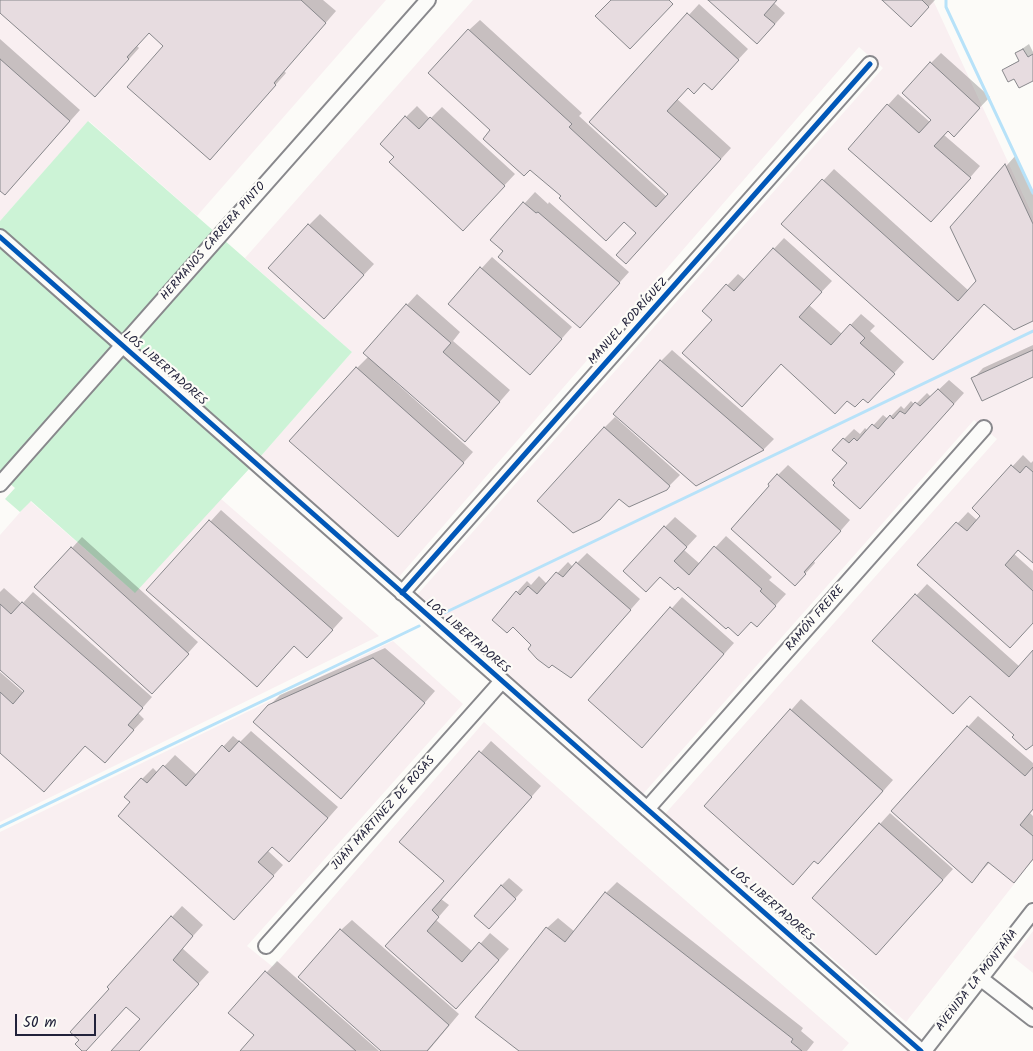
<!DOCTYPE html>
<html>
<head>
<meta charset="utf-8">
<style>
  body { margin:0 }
  #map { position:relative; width:1033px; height:1051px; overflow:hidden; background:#fcfbf8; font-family:Kalam,sans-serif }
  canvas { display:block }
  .scale { position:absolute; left:15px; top:1014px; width:81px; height:22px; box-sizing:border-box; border:2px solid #22223b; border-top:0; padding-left:6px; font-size:15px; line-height:18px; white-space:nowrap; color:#22223b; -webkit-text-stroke:4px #fdfcf7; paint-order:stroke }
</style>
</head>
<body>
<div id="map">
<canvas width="1033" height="1051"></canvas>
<div class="scale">50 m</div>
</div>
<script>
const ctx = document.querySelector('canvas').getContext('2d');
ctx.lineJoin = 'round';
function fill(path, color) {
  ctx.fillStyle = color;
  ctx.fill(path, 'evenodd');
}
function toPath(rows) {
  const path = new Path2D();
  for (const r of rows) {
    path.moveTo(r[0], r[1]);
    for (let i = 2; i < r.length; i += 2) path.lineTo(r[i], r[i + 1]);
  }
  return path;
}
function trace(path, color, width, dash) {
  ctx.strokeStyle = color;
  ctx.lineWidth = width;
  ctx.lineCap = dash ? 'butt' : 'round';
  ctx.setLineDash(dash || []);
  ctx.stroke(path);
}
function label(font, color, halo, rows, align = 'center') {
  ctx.font = font + ' Kalam,sans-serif';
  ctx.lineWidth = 4.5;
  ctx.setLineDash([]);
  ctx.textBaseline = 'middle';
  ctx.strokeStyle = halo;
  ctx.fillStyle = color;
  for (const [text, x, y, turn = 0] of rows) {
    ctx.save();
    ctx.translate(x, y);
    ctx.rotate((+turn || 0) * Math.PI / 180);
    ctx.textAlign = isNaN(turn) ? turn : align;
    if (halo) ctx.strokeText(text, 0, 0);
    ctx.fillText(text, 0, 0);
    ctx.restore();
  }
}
const built = toPath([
  [0,0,386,0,197,216,89,121,0,221],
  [473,0,933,0,1033,216,1033,860,906,1022,665,814,997,439,974,420,643,794,417,595,883,68,859,47,398,578,261,456,352,352,245,258],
  [220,498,379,636,0,822,0,535,30,501,134,592],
  [393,641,463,704,247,946,273,967,484,722,630,852,849,1043,842,1051,0,1051,0,832],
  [1033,931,1033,973,1013,957]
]);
const green = toPath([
  [88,121,352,352,261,456,135,593,31,501,20,512,5,499,15,488,0,475,0,221]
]);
const shadow = toPath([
  [0,0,323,0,336,11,284,71,286,73,220,148,165,46,149,32,137,46,139,48,106,85,0,11],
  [709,0,777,0,774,3,785,13,768,32],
  [883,0,935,0,922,14],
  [699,4,748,49,722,77,688,87,677,99,731,148,637,252,638,233,624,220,563,196,492,130,469,30,480,20,582,113,579,116,667,197,670,193,591,122],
  [0,39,80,110,5,194,0,189],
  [1029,44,1033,52,1033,80,1015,77,1004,71,1009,66,1020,60,1016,53],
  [941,53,990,97,964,124,948,130,944,135,980,166,942,210,888,105,898,94,931,123,933,120,931,63],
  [417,106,430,119,442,107,515,174,474,218,396,157,406,117],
  [1016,155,1033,191,1033,320,985,302,943,348,783,224,834,169,969,291,977,281,951,228],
  [535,192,548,204,549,202,629,272,580,327,491,240],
  [320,214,374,264,335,306,309,225],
  [784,238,832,281,809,305,842,334,861,314,875,326,870,331,904,362,878,391,863,397,847,399,782,363,714,319,704,310,738,274,745,280],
  [492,257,572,327,540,363,450,303],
  [417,294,460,332,453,341,510,390,476,429,394,378,393,380,473,452,408,525,357,368,369,356,407,305],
  [1033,345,1033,376,973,379,983,368],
  [672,350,774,439,764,449,697,484,661,361],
  [949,380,964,393,870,497,849,463,844,439,854,429,860,434,865,428,868,431,883,415,888,419,901,406,904,409,911,401,915,405,927,393,931,397],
  [615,417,680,475,666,489,604,428],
  [1023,455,1031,463,1033,461,1033,561,1019,549,1014,554,1033,571,1033,622,919,565,968,512,978,521,982,516,974,508],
  [788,465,850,520,814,561,815,563,795,585,771,486,778,475],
  [221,510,343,618,318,646,294,645,148,590],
  [675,517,697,536,684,550,700,564,726,536,772,577,769,580,786,594,767,615,751,621,678,585,665,527],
  [82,537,198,642,162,682,72,548],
  [587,553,640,599,571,677,533,645,517,592,527,581,531,585,539,576,547,584,568,562,573,567],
  [927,584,1020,667,1033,652,1033,744,1016,735,970,695,874,641],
  [4,588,22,604,33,592,152,697,138,713,144,719,115,750,86,744,0,750,0,672,24,693,26,691,0,669,0,592],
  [682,597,734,643,642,746,590,700],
  [385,648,435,691,352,786,269,706,280,695],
  [801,699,893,780,829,852,706,806],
  [978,716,1033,763,1033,810,1030,813,1033,816,1033,860,1014,881,990,862,972,881,892,811],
  [251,731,338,807,300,850,273,846,268,851,283,865,245,907,131,802,142,779,153,768,158,773,175,755,197,775,233,736,240,742],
  [491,741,541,786,441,899,449,905,436,920,473,952,490,933,509,949,467,996,386,946,446,881,401,842],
  [890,813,953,869,876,954,880,824],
  [509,878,523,890,497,919,501,886],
  [617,882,803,1028,801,1031,814,1042,807,1051,521,1051,547,928,558,918,575,932,606,893],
  [182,906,203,925,182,948,209,972,138,1051,113,1051,142,1019,127,1005,84,1051,172,917],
  [352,920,459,1014,428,1051,383,1051,341,930],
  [277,961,379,1051,242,1051,256,1035,230,1013]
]);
const stream = toPath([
  [946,0,946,7,1033,193],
  [438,616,1033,331],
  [0,827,419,626]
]);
const building = toPath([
  [0,0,301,0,326,23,274,83,276,85,210,160,127,87,163,46,149,33,127,57,129,59,95,97,0,13,0,0],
  [611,0,669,0,673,4,630,49,595,16,611,0],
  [708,0,777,0,764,15,775,24,757,44,708,0],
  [882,0,922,0,929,7,911,27,882,0],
  [687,13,739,60,712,90,704,83,694,94,688,88,667,111,721,159,626,264,616,255,636,233,624,222,606,241,559,198,561,196,530,170,524,176,483,139,490,130,428,73,468,29,572,124,569,127,656,207,668,194,589,122,687,13],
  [1023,49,1028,57,1033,54,1033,81,1019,88,1014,79,1008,82,1002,70,1019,61,1015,53,1023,49],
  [0,59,70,121,5,195,0,191,0,59],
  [930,62,980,108,954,137,948,131,934,146,971,178,931,222,848,149,887,104,919,133,931,120,902,93,930,62],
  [405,116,419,129,430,117,505,186,463,231,389,162,394,157,380,144,405,116],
  [1005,164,1033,224,1033,321,1014,330,984,304,933,360,781,224,822,179,958,301,976,281,950,227,1005,164],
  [523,202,536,213,538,212,620,283,580,328,498,257,503,251,490,240,523,202],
  [308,224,364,275,324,319,268,268,308,224],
  [773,248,822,292,799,317,831,345,850,324,865,338,860,343,895,374,868,403,863,399,855,407,847,401,835,414,781,364,742,407,682,353,712,320,702,311,726,284,734,291,773,248],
  [480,267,562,339,530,375,448,304,480,267],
  [406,304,451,343,443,352,500,402,465,442,363,353,406,304],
  [1033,350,1033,377,982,401,971,378,1033,350],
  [660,360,764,450,696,486,613,414,660,360],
  [356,367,464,463,398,537,289,441,356,367],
  [938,389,954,404,860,509,833,485,835,483,832,480,847,463,832,450,843,438,849,443,854,438,857,441,872,424,878,429,890,415,893,419,900,411,905,414,915,402,920,406,938,389],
  [604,427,670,486,667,490,629,507,619,499,600,520,573,533,537,501,604,427],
  [1011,465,1020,473,1026,466,1033,472,1033,563,1018,550,1005,565,1033,591,1033,623,1010,648,917,565,956,522,967,531,980,516,972,508,1011,465],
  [777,474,841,531,804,572,806,574,795,586,731,529,769,486,768,484,777,474],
  [209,520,333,630,307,658,294,646,257,687,146,590,209,520],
  [664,526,687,547,674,561,689,575,714,546,762,589,760,591,776,606,757,627,751,622,738,636,728,627,726,629,678,587,675,590,660,577,646,592,623,571,664,526],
  [71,547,189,654,152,694,34,587,71,547],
  [576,562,631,610,571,678,552,665,549,668,537,659,528,649,531,645,513,627,507,633,492,620,516,591,520,595,528,586,537,594,556,572,563,577,576,562],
  [915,594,1009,677,1033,650,1033,745,1026,750,1012,737,1014,735,970,696,953,714,872,641,915,594],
  [22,602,143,708,128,725,134,730,105,763,85,746,44,792,0,753,0,692,13,704,24,691,0,670,0,604,11,614,22,602],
  [670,607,724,654,642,748,588,700,670,607],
  [373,658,425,703,341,799,253,722,268,705,373,658],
  [790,709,883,791,818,864,814,861,793,885,704,806,790,709],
  [967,726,1025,776,1033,767,1033,809,1020,825,1033,836,1033,859,1014,883,988,862,972,883,891,811,967,726],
  [239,741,328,818,289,862,272,847,258,862,274,876,234,920,118,816,130,802,124,797,141,778,147,783,163,765,186,786,222,745,229,752,239,741],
  [479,751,532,797,432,910,439,917,427,931,462,962,479,942,499,960,456,1009,385,946,444,881,399,842,479,751],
  [879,823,943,880,876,955,812,898,879,823],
  [501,885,516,899,489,929,474,916,501,885],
  [605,892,793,1039,791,1042,802,1051,519,1051,475,1017,546,927,565,942,605,892],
  [171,916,193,936,173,960,199,984,139,1051,111,1051,140,1019,126,1007,86,1051,82,1051,75,1044,79,1040,70,1032,109,989,107,987,171,916],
  [340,929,449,1025,427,1051,381,1051,298,977,340,929],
  [265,971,356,1051,240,1051,254,1035,228,1013,265,971]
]);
const minor = toPath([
  [0,237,921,1051],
  [0,484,428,0],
  [402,593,870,64],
  [647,809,984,428],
  [266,946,502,681],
  [980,978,1033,1019],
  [924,1051,1033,911]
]);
const cycleway = toPath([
  [0,237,921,1051],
  [402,593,870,64]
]);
const streetNames = [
  ["HERMANOS CARRERA PINTO",214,242,-49],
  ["MANUEL RODRÍGUEZ",629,322,-48],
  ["LOS LIBERTADORES",164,369,41],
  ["RAMÓN FREIRE",816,619,-49],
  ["LOS LIBERTADORES",467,637,41],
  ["JUAN MARTINEZ DE ROSAS",384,814,-48],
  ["LOS LIBERTADORES",771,905,41],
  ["AVENIDA LA MONTAÑA",978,981,-52]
];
fill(built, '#f9eff1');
fill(green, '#ccf3d6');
fill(shadow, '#0003');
trace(stream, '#b7e2f9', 3);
fill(building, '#e7dce0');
trace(building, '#88888c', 1);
trace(minor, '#88888c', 18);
trace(minor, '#fbfbf9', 14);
trace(cycleway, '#0057b8', 5);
label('12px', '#22223b', '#fdfcf7', streetNames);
</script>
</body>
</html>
